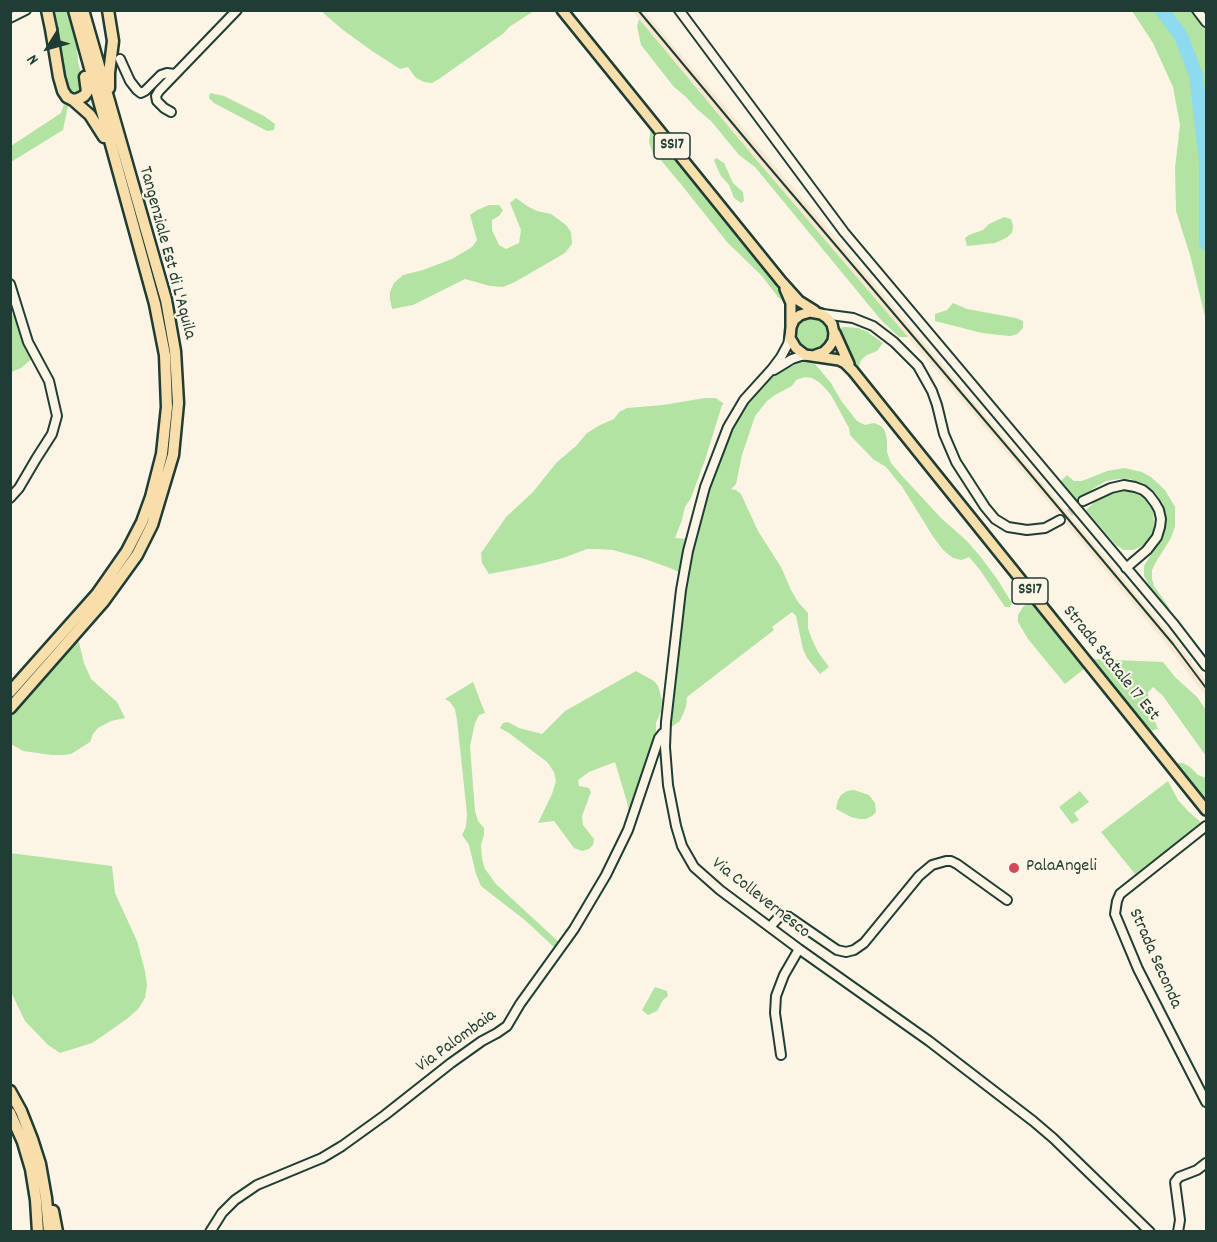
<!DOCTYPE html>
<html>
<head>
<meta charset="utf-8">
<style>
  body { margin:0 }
  #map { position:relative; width:1217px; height:1242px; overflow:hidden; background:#fcf5e5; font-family:Dekko,sans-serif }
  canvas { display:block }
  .frame { position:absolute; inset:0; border:12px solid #1f3d34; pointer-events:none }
  .north { position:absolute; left:18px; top:18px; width:60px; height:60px; -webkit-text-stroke:4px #fcf5e5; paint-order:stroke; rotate:233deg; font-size:16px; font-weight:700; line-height:24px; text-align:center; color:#1f3d34 }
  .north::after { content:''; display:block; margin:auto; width:21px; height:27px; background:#1f3d34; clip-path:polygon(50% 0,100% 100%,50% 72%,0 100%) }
</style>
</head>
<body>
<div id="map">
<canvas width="1217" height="1242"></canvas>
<div class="frame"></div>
<div class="north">N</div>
</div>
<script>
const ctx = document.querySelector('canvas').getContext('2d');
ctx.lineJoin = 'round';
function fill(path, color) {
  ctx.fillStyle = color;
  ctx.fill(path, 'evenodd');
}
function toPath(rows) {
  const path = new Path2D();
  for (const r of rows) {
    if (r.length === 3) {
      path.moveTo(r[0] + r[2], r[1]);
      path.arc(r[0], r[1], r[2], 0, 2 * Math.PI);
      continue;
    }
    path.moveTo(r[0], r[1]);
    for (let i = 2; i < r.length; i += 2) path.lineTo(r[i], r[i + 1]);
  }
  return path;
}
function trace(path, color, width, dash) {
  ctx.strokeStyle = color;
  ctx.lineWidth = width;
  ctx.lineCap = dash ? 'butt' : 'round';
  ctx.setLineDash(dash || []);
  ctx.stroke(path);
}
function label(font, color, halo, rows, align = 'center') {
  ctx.font = font + ' Dekko,sans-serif';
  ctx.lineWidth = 4.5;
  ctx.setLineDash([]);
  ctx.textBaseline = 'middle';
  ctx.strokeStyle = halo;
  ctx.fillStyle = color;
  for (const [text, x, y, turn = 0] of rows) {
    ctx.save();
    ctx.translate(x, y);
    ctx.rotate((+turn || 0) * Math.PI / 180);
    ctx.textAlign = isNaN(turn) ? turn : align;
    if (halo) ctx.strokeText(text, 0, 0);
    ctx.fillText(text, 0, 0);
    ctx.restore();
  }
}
const built = toPath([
  [632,11,644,11,1176,641,1206,681,1206,697,1169,647,1018,466,754,157]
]);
const green = toPath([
  [54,11,67,11,77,48,78,62,84,84,82,93,72,96,65,87,53,26],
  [321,11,534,11,509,27,504,33,439,79,432,83,424,82,415,77,408,67,400,69,372,51,343,30],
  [1132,11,1204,11,1206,15,1206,320,1190,255,1176,211,1175,168,1180,125,1173,87,1153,43],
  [639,19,754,157,908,337,899,337,881,320,755,167,739,155,711,121,697,109,685,96,674,87,641,45,637,26],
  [210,93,224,96,264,116,275,124,274,130,267,131,214,103,209,98],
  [64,104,68,106,63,130,11,162,11,146,61,113],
  [651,127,773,278,781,291,787,305,778,297,762,276,727,242,680,183,659,158,653,154,649,142],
  [716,158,724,163,733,183,743,192,744,201,741,203,734,198,729,185,721,176,718,170,714,160],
  [516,198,527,206,537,211,551,214,566,225,571,232,572,244,565,253,515,282,503,287,490,286,465,279,413,305,392,309,390,299,390,292,394,283,403,275,423,270,452,259,472,247,477,240,470,215,477,210,489,205,499,205,503,210,499,216,492,220,492,230,499,245,506,249,519,243,521,230,510,203],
  [1004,217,1011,219,1013,226,1012,233,1006,238,995,243,967,246,965,238,969,235,983,230,989,224],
  [953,303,967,309,1016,318,1023,321,1023,328,1017,334,1011,336,1000,335,982,333,935,321,935,314,947,310],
  [15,309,33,358,21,368,11,372,11,318],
  [812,334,17],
  [845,327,858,328,866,331,883,343,877,351,867,355,861,360,858,369,848,355,837,328],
  [802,362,815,364,831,383,842,402,857,421,865,425,874,423,881,426,885,431,887,440,887,452,891,463,903,477,941,518,967,541,980,556,997,579,1012,603,1010,607,1005,607,980,570,969,557,962,560,953,558,943,550,932,535,903,488,886,467,873,459,850,435,849,428,831,395,825,388,819,382,812,378,805,377,796,380,792,386,775,395,767,401,755,416,742,455,736,484,731,489,736,490,741,494,758,531,781,567,791,590,798,602,808,613,808,628,811,637,818,652,829,667,820,674,807,658,803,649,796,616,792,612,772,627,774,630,687,697,686,707,680,721,670,728,689,563,702,511,716,469,731,429,744,406,755,392,776,373],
  [705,398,716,398,724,404,722,405,706,457,691,498,685,507,682,520,675,538,689,539,681,573,670,568,642,558,613,550,598,549,587,549,563,558,536,565,489,574,482,563,481,553,506,517,533,492,557,462,576,446,587,433,600,425,614,419,619,412,627,408,663,405],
  [1124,468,1142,472,1151,477,1165,490,1175,507,1175,526,1171,538,1156,562,1152,570,1152,579,1154,586,1168,606,1174,619,1150,587,1144,576,1144,566,1161,538,1165,528,1166,515,1163,504,1155,492,1144,484,1130,479,1119,479,1106,481,1093,489,1077,501,1060,482,1067,475,1074,481,1082,481,1107,471],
  [1121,490,1132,491,1140,495,1146,500,1153,512,1154,523,1153,533,1149,541,1142,546,1133,550,1124,550,1116,545,1086,510,1099,498,1111,492],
  [1030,601,1084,669,1065,684,1028,639,1018,622,1018,615,1023,607],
  [78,638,84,663,91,679,117,702,125,718,111,721,98,728,93,734,90,742,71,754,63,755,52,755,23,751,11,744,11,714],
  [1093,659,1163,662,1175,677,1197,697,1206,710,1206,756,1183,724,1163,696,1153,687,1148,692,1149,707,1158,729,1150,731],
  [636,671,654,681,658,686,662,700,661,711,656,723,656,735,648,763,627,826,629,813,627,802,615,762,589,772,578,780,579,786,589,788,591,792,582,816,583,825,594,839,593,845,589,849,582,851,574,848,554,821,538,823,552,794,556,781,554,772,547,762,509,733,500,728,503,723,508,722,519,728,542,734,565,711],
  [473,682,485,713,479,715,475,723,470,746,475,811,478,821,484,828,484,835,481,845,482,859,485,869,496,884,561,944,557,950,526,921,481,886,476,874,469,845,462,835,466,827,467,814,457,720,455,709,450,702,445,699],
  [1175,763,1183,763,1190,767,1198,775,1206,778,1206,801],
  [1168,781,1178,800,1188,811,1203,824,1135,874,1101,832],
  [854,790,869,795,875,803,876,812,872,816,866,819,859,819,851,817,836,809,838,800,841,795,847,791],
  [1080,791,1089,802,1074,813,1079,820,1072,824,1059,807],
  [10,853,112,866,115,893,137,941,145,971,147,985,145,998,139,1008,128,1018,104,1035,92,1043,60,1053,48,1045,25,1021,11,992],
  [655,987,667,991,668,996,663,1000,657,1011,648,1015,642,1010]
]);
const stream = toPath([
  [1203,131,1206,131]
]);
const river = toPath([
  [1162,10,1181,36,1196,75,1206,161,1206,243]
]);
const minorTunnel = toPath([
  [1060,520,1080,504]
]);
const minor = toPath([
  [679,10,844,232,1173,623,1206,666],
  [1197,10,1206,22],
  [10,18,26,10],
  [120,59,130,81,137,90,141,93,145,91,161,75,167,73,175,74],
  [171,112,164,108,157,101,156,96,159,91,237,10],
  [10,284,28,342,49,381,57,416,52,434,36,459,19,488,10,498],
  [823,314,853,318,873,326,894,342,918,366,932,391,937,405,944,434,956,462,985,507,995,519,1008,527,1027,530,1045,528,1060,520],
  [790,335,788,344,781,357,772,369,744,400,728,427,705,487,688,551,681,590,666,722,665,747,668,785,676,826,682,846,694,867,720,890,799,949,929,1041,1033,1121,1053,1138,1150,1232],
  [774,370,792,359,801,356,809,355],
  [1083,501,1111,488,1124,485,1135,487,1143,490,1149,495,1155,503,1159,510,1161,519,1160,527,1157,537,1147,550,1126,568],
  [1206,826,1120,894,1117,901,1115,914,1138,969,1206,1102],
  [770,927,778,918,784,916,789,917,837,950,846,952,854,950,864,943,919,876,932,865,946,861,951,861,957,864,1007,900],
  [781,1055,775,1013,776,996,784,975,799,949],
  [210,1232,222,1213,235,1200,257,1185,322,1158,342,1146,385,1115,451,1063,482,1041,497,1033,507,1026,520,1004,574,929,606,875,628,830,659,738,663,733,665,732],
  [1178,1232,1180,1220,1175,1182,1179,1177,1197,1170,1206,1163]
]);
const major = toPath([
  [562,10,781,281,799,301,815,311],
  [785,289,791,303,791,325],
  [835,333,849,364],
  [813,356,824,352,829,347,833,341,834,333,832,324,827,318,821,314,810,312,800,315,794,320,791,327,790,338,796,348,805,355,839,360,845,363,853,371,1206,810]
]);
const highway = toPath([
  [47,10,51,29,59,77,63,91,67,97,73,100,90,115,104,137],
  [108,10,113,41,109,73,109,88],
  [73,100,78,99,84,96,87,92,85,77],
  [10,692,97,594,127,551,142,522,151,497,162,454,167,407,165,355,155,304,74,10],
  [10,708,103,602,137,555,152,525,173,455,178,403,175,351,166,300,83,10],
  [10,1091,21,1111,32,1139,40,1164,46,1198,49,1232],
  [10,1113,23,1142,31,1169,36,1200,38,1232],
  [53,1211,57,1232]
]);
const rail = toPath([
  [638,10,758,154,1021,463,1173,644,1206,688]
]);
const markers = [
  [1014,868,6,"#d1495b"]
];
const shields = [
  [672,146,36],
  [1030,591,36]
];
const shieldNames = [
  ["SS17",672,146],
  ["SS17",1030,591]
];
const streetNames = [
  ["Tangenziale Est di L'Aquila",166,253,75],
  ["Strada Statale 17 Est",1110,664,51],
  ["Via Collevernesco",760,899,38],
  ["Strada Seconda",1154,959,66],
  ["Via Palombaia",457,1042,-36]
];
const poiNames = [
  ["PalaAngeli",1026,868]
];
fill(built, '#f8e8d0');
fill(green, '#b2e3a3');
trace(stream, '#629ba4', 2);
trace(river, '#8edaee', 14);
trace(minorTunnel, '#d0d0c2', 8, [8, 4]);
trace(minor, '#1f3d34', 12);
trace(major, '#1f3d34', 14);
trace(highway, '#1f3d34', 15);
trace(minor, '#fcf5e5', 8);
trace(major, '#f8deab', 9);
trace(highway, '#f8deab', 10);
trace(rail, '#1f3d34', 2);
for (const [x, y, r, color] of markers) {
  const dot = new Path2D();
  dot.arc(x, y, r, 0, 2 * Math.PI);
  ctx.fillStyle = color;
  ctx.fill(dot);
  trace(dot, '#fcf5e5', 2);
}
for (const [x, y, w] of shields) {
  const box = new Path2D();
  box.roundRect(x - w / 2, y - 13, w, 26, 4.5);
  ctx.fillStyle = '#fcf5e5';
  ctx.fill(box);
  trace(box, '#1f3d34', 1.5);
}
label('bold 16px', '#1f3d34', null, shieldNames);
label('18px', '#1f3d34', '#fcf5e5', streetNames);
label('18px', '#1f3d34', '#fcf5e5', poiNames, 'left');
</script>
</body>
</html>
